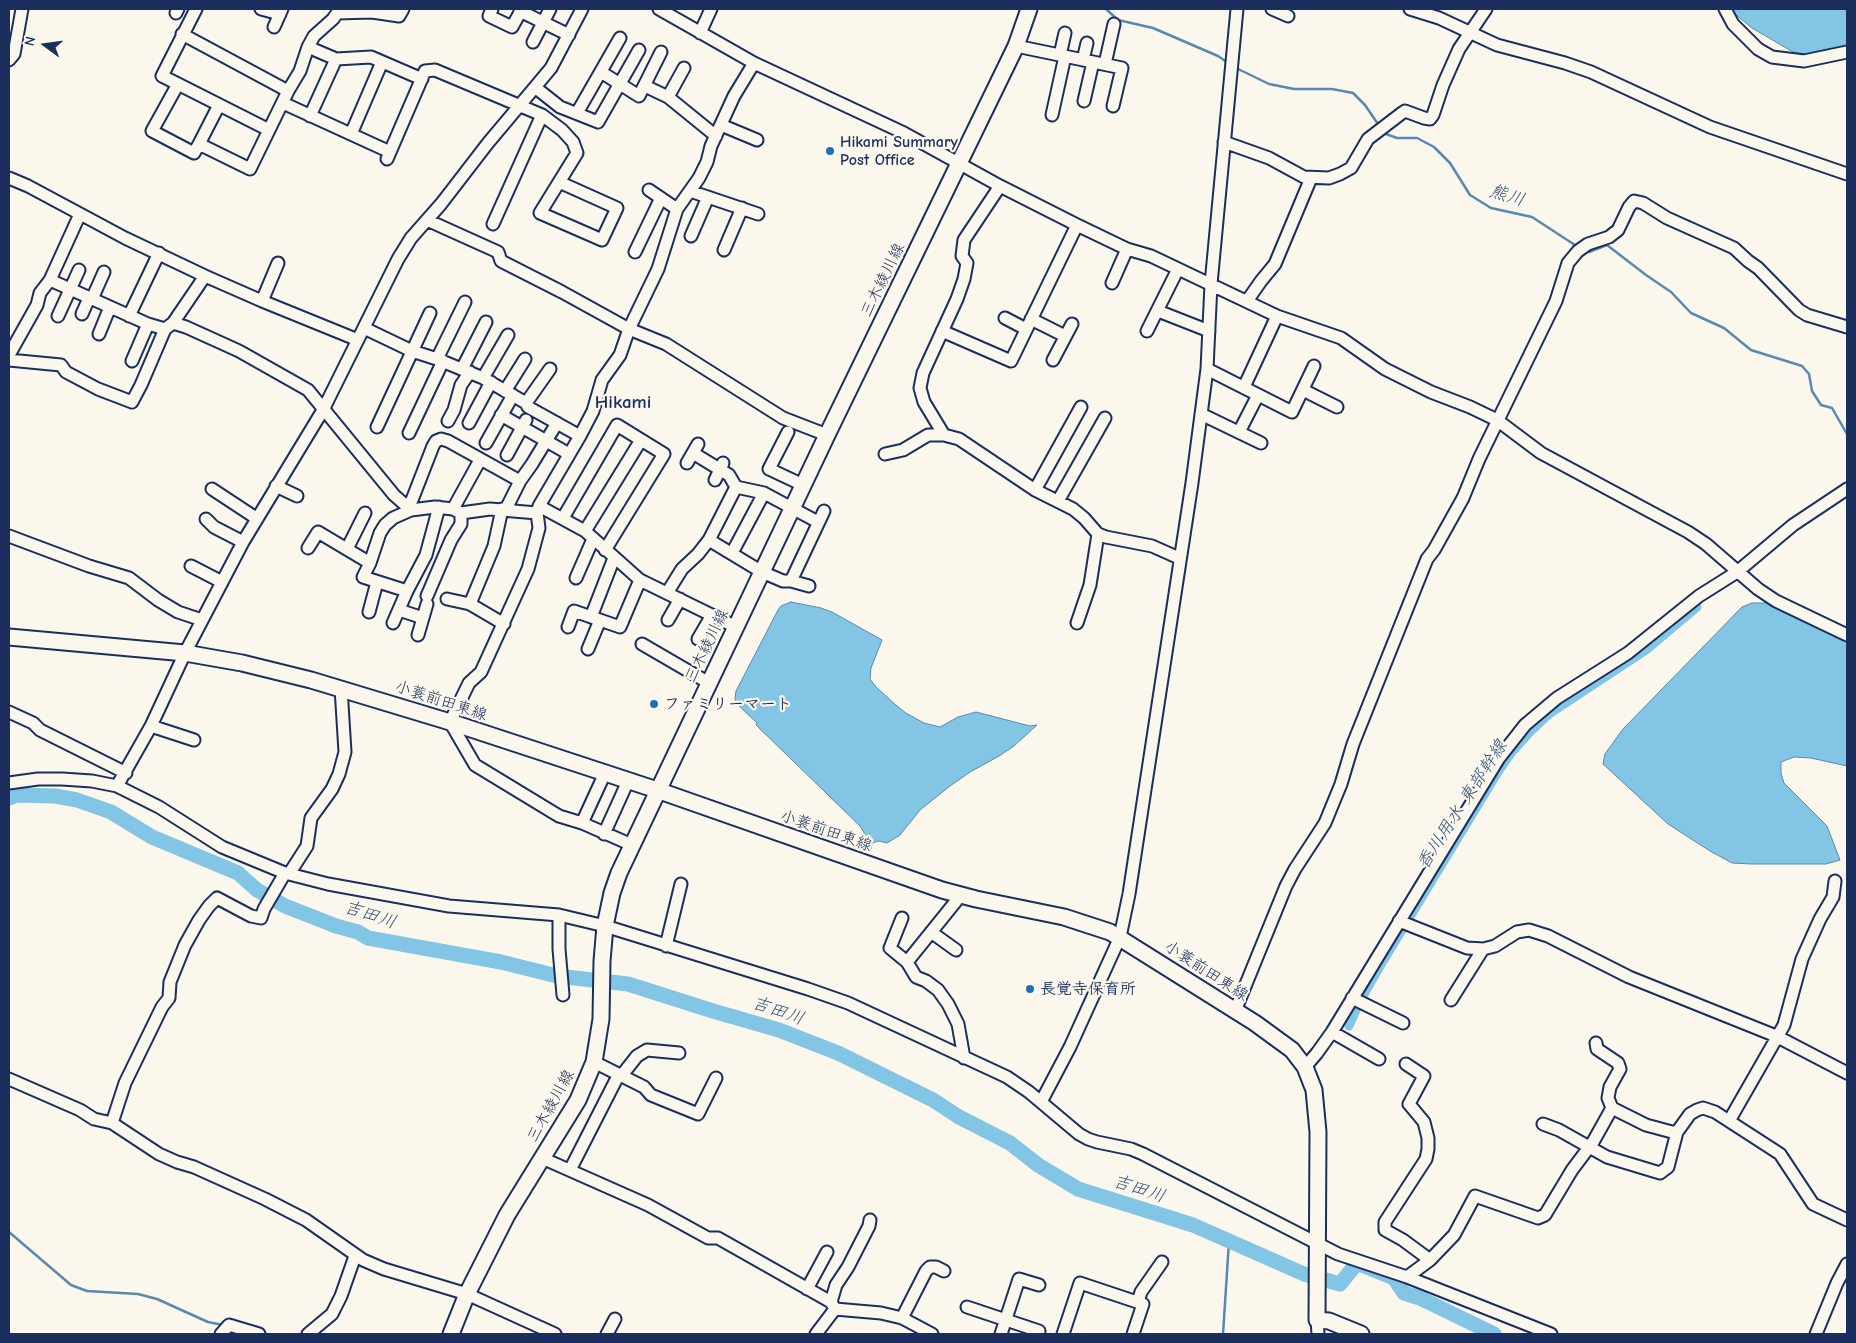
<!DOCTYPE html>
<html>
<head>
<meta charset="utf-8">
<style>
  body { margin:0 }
  #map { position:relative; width:1856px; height:1343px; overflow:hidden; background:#fbf7ec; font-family:"Comic Neue",sans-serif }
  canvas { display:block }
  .frame { position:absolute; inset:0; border:10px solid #1b2f5e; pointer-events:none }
  .north { position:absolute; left:20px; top:20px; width:50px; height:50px; -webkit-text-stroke:4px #fbf7ec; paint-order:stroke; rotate:284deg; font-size:14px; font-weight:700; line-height:20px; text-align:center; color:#1b2f5e }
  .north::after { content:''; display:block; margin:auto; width:18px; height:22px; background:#1b2f5e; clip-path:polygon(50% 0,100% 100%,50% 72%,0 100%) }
</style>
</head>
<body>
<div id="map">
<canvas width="1856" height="1343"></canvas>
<div class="frame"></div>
<div class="north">N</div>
</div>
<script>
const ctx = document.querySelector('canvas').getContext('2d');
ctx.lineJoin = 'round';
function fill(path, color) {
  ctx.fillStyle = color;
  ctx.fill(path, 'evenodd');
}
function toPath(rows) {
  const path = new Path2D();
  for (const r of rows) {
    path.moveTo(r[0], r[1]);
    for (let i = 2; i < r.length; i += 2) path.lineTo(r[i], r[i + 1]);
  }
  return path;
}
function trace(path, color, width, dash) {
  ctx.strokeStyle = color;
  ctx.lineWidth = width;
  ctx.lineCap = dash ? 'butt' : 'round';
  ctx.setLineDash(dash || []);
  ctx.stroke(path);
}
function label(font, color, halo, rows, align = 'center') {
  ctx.font = font + ' "Comic Neue","Klee One",sans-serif';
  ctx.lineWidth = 4.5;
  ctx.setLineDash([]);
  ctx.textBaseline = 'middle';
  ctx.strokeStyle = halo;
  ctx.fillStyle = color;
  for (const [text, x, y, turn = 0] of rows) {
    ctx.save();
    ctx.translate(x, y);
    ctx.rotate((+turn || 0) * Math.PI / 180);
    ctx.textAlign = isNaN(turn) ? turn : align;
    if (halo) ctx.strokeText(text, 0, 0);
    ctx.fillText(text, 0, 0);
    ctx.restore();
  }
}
const water = toPath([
  [1729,9,1847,9,1847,45,1828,53,1807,54,1793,52,1752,28,1729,9],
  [791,602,821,608,832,612,882,640,871,668,870,679,876,687,897,706,906,713,924,723,940,727,958,717,976,712,1030,726,1037,725,1014,746,999,756,970,772,950,786,920,810,900,835,887,843,879,841,872,843,871,849,863,847,866,836,860,826,756,725,757,723,737,704,735,699,736,691,778,610,781,606,791,602],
  [1752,603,1767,603,1787,614,1815,623,1847,640,1847,766,1811,758,1794,757,1781,762,1781,773,1784,783,1827,826,1840,860,1826,864,1751,864,1732,863,1710,851,1668,824,1603,764,1605,754,1623,729,1742,607,1752,603]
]);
const stream = toPath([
  [1106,9,1118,20,1153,28,1218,56,1228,63],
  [1234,67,1269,84,1294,89,1332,89,1353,93,1365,105,1380,127],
  [1384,131,1386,134,1397,138,1417,138,1434,147,1450,163,1470,195,1491,208,1532,217,1578,247],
  [1585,250,1589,252,1607,245,1646,275,1671,292,1691,313,1724,328,1751,350,1802,366,1809,374,1812,391,1821,405,1832,408,1847,434],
  [9,1232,71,1285,87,1291,138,1294,157,1299,208,1322,223,1325],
  [1223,1334,1229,1241]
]);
const canal = toPath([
  [1349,1026,1360,1001,1382,963,1498,772,1512,752,1531,731,1549,714,1646,650,1697,607]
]);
const river = toPath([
  [9,798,17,795,55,796,77,800,111,812,152,837,238,873,257,890,285,906,336,926,358,932,368,938,501,962,557,976,628,984,713,1011,779,1030,838,1053,933,1100,959,1117,1010,1143,1038,1165,1078,1189,1193,1225,1304,1274,1340,1284,1357,1263,1394,1278,1404,1293,1420,1298,1494,1334]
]);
const minor = toPath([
  [196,9,162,76,178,84,152,131,194,153,199,144,250,169,288,91,300,71,308,47,314,36,333,19,340,9],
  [261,9,280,14],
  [492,9,489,16,512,27,522,9],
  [659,9,754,63,904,133,1000,186,1077,225,1127,249,1151,256,1277,316,1341,338,1385,369,1431,392,1470,407,1497,420,1541,453,1688,532,1706,544,1758,589,1776,601,1847,635],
  [1272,9,1288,16],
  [1410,9,1439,18,1497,45,1565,63,1591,72,1710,127,1847,174],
  [1725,9,1733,24,1758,49,1772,57,1804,61,1847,52],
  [520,11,569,35],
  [176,13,178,9],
  [337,13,372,12,399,16,403,9],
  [274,27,282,9],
  [700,33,711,9],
  [182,34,288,91],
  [533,42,550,9],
  [1016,46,1122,68,1113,106],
  [308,47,336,59],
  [1060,55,1065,33],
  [9,60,14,54,22,9],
  [1083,60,1087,43],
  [1105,64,1114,24],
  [601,72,639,96,661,52],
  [178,84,269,130],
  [645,86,668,97,716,136],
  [536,88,560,107,598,122,639,50],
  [668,97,684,68],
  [1084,101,1093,62],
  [283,103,390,152],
  [577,113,620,38],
  [1052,115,1065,56],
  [310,116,336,59,371,57,422,79],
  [721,125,757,140],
  [351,134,382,62],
  [1224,142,1269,158,1304,177,1329,178,1340,174,1351,168,1368,139,1402,113,1405,111,1424,118,1430,119,1433,115,1443,85,1459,49,1486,9],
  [199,144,219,105],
  [387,159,425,71,435,70,542,115,562,130,573,142,577,153,540,213,602,240,617,208,559,182],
  [9,178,28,186,125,238,205,276,262,301,358,340],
  [649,190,677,209],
  [690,191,758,214],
  [427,220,498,252,501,261,562,292,629,329,666,344,783,418,827,435],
  [493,224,542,115],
  [691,236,708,197],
  [724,250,742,208],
  [635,252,661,198],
  [50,280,148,324,165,329],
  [1112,283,1127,249],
  [92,299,104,272],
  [262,301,278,263],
  [1247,301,1261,281,1275,264,1311,178],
  [1158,311,1209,331],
  [82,314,89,298],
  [58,316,79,270],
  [129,316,159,253],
  [1005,318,1026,329],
  [1031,319,1065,336],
  [173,323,205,276],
  [364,328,412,351,437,359,483,378,526,403,528,407,580,436],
  [942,331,1011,361,1077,225],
  [1147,331,1178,269],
  [99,334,110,307],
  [9,355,37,305,40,293,50,280,80,214],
  [437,359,465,302],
  [9,360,61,365,66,372,98,389,132,402,141,385,165,329,173,323,186,327,239,351,308,390,394,495,411,510,435,507,453,509,461,513,490,509,537,513],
  [1053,360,1072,324],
  [132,361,148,324],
  [462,369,486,322],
  [1207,369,1292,412,1314,366],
  [483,378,508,335],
  [1244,387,1277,316],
  [1303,390,1337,407],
  [505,391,525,359],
  [526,403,550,369],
  [1201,414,1261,443],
  [501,415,569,454],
  [448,421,454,410,461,385,470,372],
  [469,423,491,382],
  [377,427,430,313],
  [788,432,769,469,803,485],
  [1239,432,1258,395],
  [409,433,443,361],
  [944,435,924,402,920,388,923,373,957,299,964,279,967,263,962,256,964,240,1000,186],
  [486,443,513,395],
  [693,453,729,475,736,487,764,493,818,522],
  [885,454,903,450,928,435,944,435,959,439,1035,490,1073,509,1084,518,1098,534,1106,537,1152,546,1179,558],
  [507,455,526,420],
  [687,463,698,444],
  [715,480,723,463],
  [276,486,297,496],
  [212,489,256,518],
  [1035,490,1081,407],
  [1058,501,1105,418],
  [539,506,585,531,640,580,736,627],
  [407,507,412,500,433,446,436,441,441,439,448,441,520,481],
  [453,509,480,460],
  [506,509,520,481,532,464,557,423],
  [563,518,617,425,664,454,605,550],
  [206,519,214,527,243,542],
  [585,531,641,440],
  [9,536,89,566,129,578,158,600,178,612,202,620],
  [709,540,762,572,783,581,791,581,809,586],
  [308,548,318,532,370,563],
  [347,549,365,513],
  [732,553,764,493],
  [191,566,222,582],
  [576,578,593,539],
  [791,581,824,511],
  [407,591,363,577,370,563,380,533,385,525,393,518,411,510],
  [667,593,682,569,698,554,709,540,736,487],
  [427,596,451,540,461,524,461,513],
  [447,599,470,604,504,624],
  [470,604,494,546,502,509],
  [399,610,423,618],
  [369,612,377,582],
  [591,617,614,558],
  [668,620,680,599],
  [393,623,407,591,426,555,439,507],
  [1077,623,1090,585,1098,534],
  [568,627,574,611,620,627,640,580],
  [418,635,427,604],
  [698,639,712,615],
  [642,644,709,683],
  [588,649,600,620],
  [9,712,33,723,40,730,126,773],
  [151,726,194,740],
  [9,783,38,779,62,779,92,781,117,786,159,807,222,847,285,873,328,884,449,906,559,915,605,926,808,989,848,1003,1007,1077,1029,1092,1079,1134,1088,1139,1097,1142,1131,1149,1143,1154,1338,1254,1407,1277,1551,1334],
  [117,786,151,726,185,653,243,542,323,410,398,259,411,238,441,204,488,143,551,68,582,9],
  [582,823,605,773],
  [604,834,628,781],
  [632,845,582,823,559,816,475,765,450,722,469,683,481,672,528,569,539,528,537,513,539,506,580,436,593,411,602,380,620,355,629,329,658,269,677,209,699,178,707,162,711,146,734,96,754,63],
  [289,874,307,846,311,818,332,789,339,774,345,752,341,688],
  [559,915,559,949,563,995],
  [902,918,890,948,907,962,916,977,926,981,938,990,948,1004,958,1024,964,1058],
  [1399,921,1467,948,1483,949,1495,946,1517,932,1529,930,1548,936,1629,977,1776,1036,1847,1073],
  [931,932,956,950],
  [666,946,681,884],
  [907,962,961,895],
  [1352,998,1403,1023],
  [1451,1000,1483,949],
  [1235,1011,1286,886,1295,869,1325,823,1341,784,1353,744,1427,559,1434,550,1463,498,1479,459,1556,301,1568,263,1578,251,1588,244,1609,237,1618,230,1629,207,1634,201,1643,203,1667,218,1734,248,1748,261,1758,268,1799,310,1807,315,1847,327],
  [1332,1032,1379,1059],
  [594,1062,644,1087,651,1095,698,1114,716,1078],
  [1406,1064,1424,1076,1409,1104,1424,1122,1428,1138,1428,1149,1426,1159,1385,1222,1385,1230,1403,1240,1430,1260],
  [1305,1067,1317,1053,1332,1032,1499,758,1525,725,1557,698,1628,653,1699,596,1737,572,1793,525,1847,489],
  [622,1075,637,1056,647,1050,679,1053],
  [9,1079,80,1110,94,1119,112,1123,159,1154,177,1162,194,1167,265,1199,306,1220,363,1260,384,1269,467,1294,555,1334],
  [1041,1102,1070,1047,1120,937,1129,894,1192,483,1207,369,1211,284,1237,9],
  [1612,1108,1646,1125,1672,1132,1677,1132,1690,1114,1697,1110,1703,1108,1715,1112,1780,1154,1813,1204,1847,1220],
  [1729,1121,1784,1025,1802,959,1820,919,1833,897,1835,881],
  [112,1123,125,1083,162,1007,169,998,170,982,185,945,199,920,209,906,217,898,251,916,261,918,264,909,285,873],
  [1543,1124,1559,1130,1607,1157,1660,1173,1668,1167,1677,1132],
  [542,1158,648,1205,708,1238,718,1238,831,1302,835,1309],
  [570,1170,619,1074],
  [1407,1277,1430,1260,1454,1235,1475,1196,1538,1218,1545,1215,1572,1170,1593,1142,1612,1108,1608,1098,1610,1087,1620,1069,1618,1063,1597,1049,1596,1043],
  [807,1289,827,1252],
  [831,1302,836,1285,848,1267,869,1226,870,1220],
  [1138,1302,1141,1292,1162,1262],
  [967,1307,1039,1331],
  [835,1309,881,1313,902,1318,932,1334],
  [902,1318,926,1271,930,1267,936,1267,944,1271],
  [1317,1320,1318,1334],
  [221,1334,229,1325,259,1334],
  [308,1334,332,1314,341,1296,355,1256],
  [607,1334,615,1319],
  [816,1334,835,1309],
  [1001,1334,1019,1279,1039,1285],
  [1063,1334,1080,1283,1143,1304,1133,1334],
  [1816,1334,1837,1283,1847,1264]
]);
const major = toPath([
  [9,637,185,653,242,663,311,680,450,722,657,790,942,890,976,899,1064,917,1110,932,1255,1023,1292,1050,1305,1067,1314,1090,1318,1132,1317,1320,1329,1321,1361,1334],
  [451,1334,467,1294,507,1215,578,1100,594,1062,601,1019,602,961,605,926,612,893,619,873,827,435,1016,46,1029,9]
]);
const markers = [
  [830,151,5,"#1f6fb2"],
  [654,704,5,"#1f6fb2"],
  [1030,989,5,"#1f6fb2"]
];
const poiNames = [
  ["Hikami Summary",840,142],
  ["Post Office",840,160],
  ["ファミリーマート",664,704],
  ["長覚寺保育所",1040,989]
];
const streetNames = [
  ["三木綾川線",883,280,-64],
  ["三木綾川線",707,646,-64],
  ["小蓑前田東線",441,701,18],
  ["小蓑前田東線",826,831,19],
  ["小蓑前田東線",1206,971,33],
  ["三木綾川線",551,1106,-61]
];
const waterNames = [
  ["熊川",1507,196,17],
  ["香川用水 東部幹線",1462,805,-57],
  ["吉田川",370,915,18],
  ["吉田川",778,1011,19],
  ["吉田川",1139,1189,18]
];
const quarterNames = [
  ["Hikami",623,403]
];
fill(water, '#83c5e4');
trace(water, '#5989ae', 1);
trace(stream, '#5989ae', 2.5);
trace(canal, '#83c5e4', 9);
trace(river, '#83c5e4', 15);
trace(minor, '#1b2f5e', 15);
trace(major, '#1b2f5e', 19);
trace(minor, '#fbf7ec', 11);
trace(major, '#fbf7ec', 15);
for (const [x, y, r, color] of markers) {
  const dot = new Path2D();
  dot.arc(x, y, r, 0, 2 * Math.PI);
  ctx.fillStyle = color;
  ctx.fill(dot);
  trace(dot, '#fbf7ec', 2);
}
label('bold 16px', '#1b2f5e', '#fbf7ec', poiNames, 'left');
label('16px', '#1b2f5e', '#fbf7ec', streetNames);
label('italic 18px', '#355480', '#fbf7ec', waterNames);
label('bold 19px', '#1b2f5e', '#fbf7ec', quarterNames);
</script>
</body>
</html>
